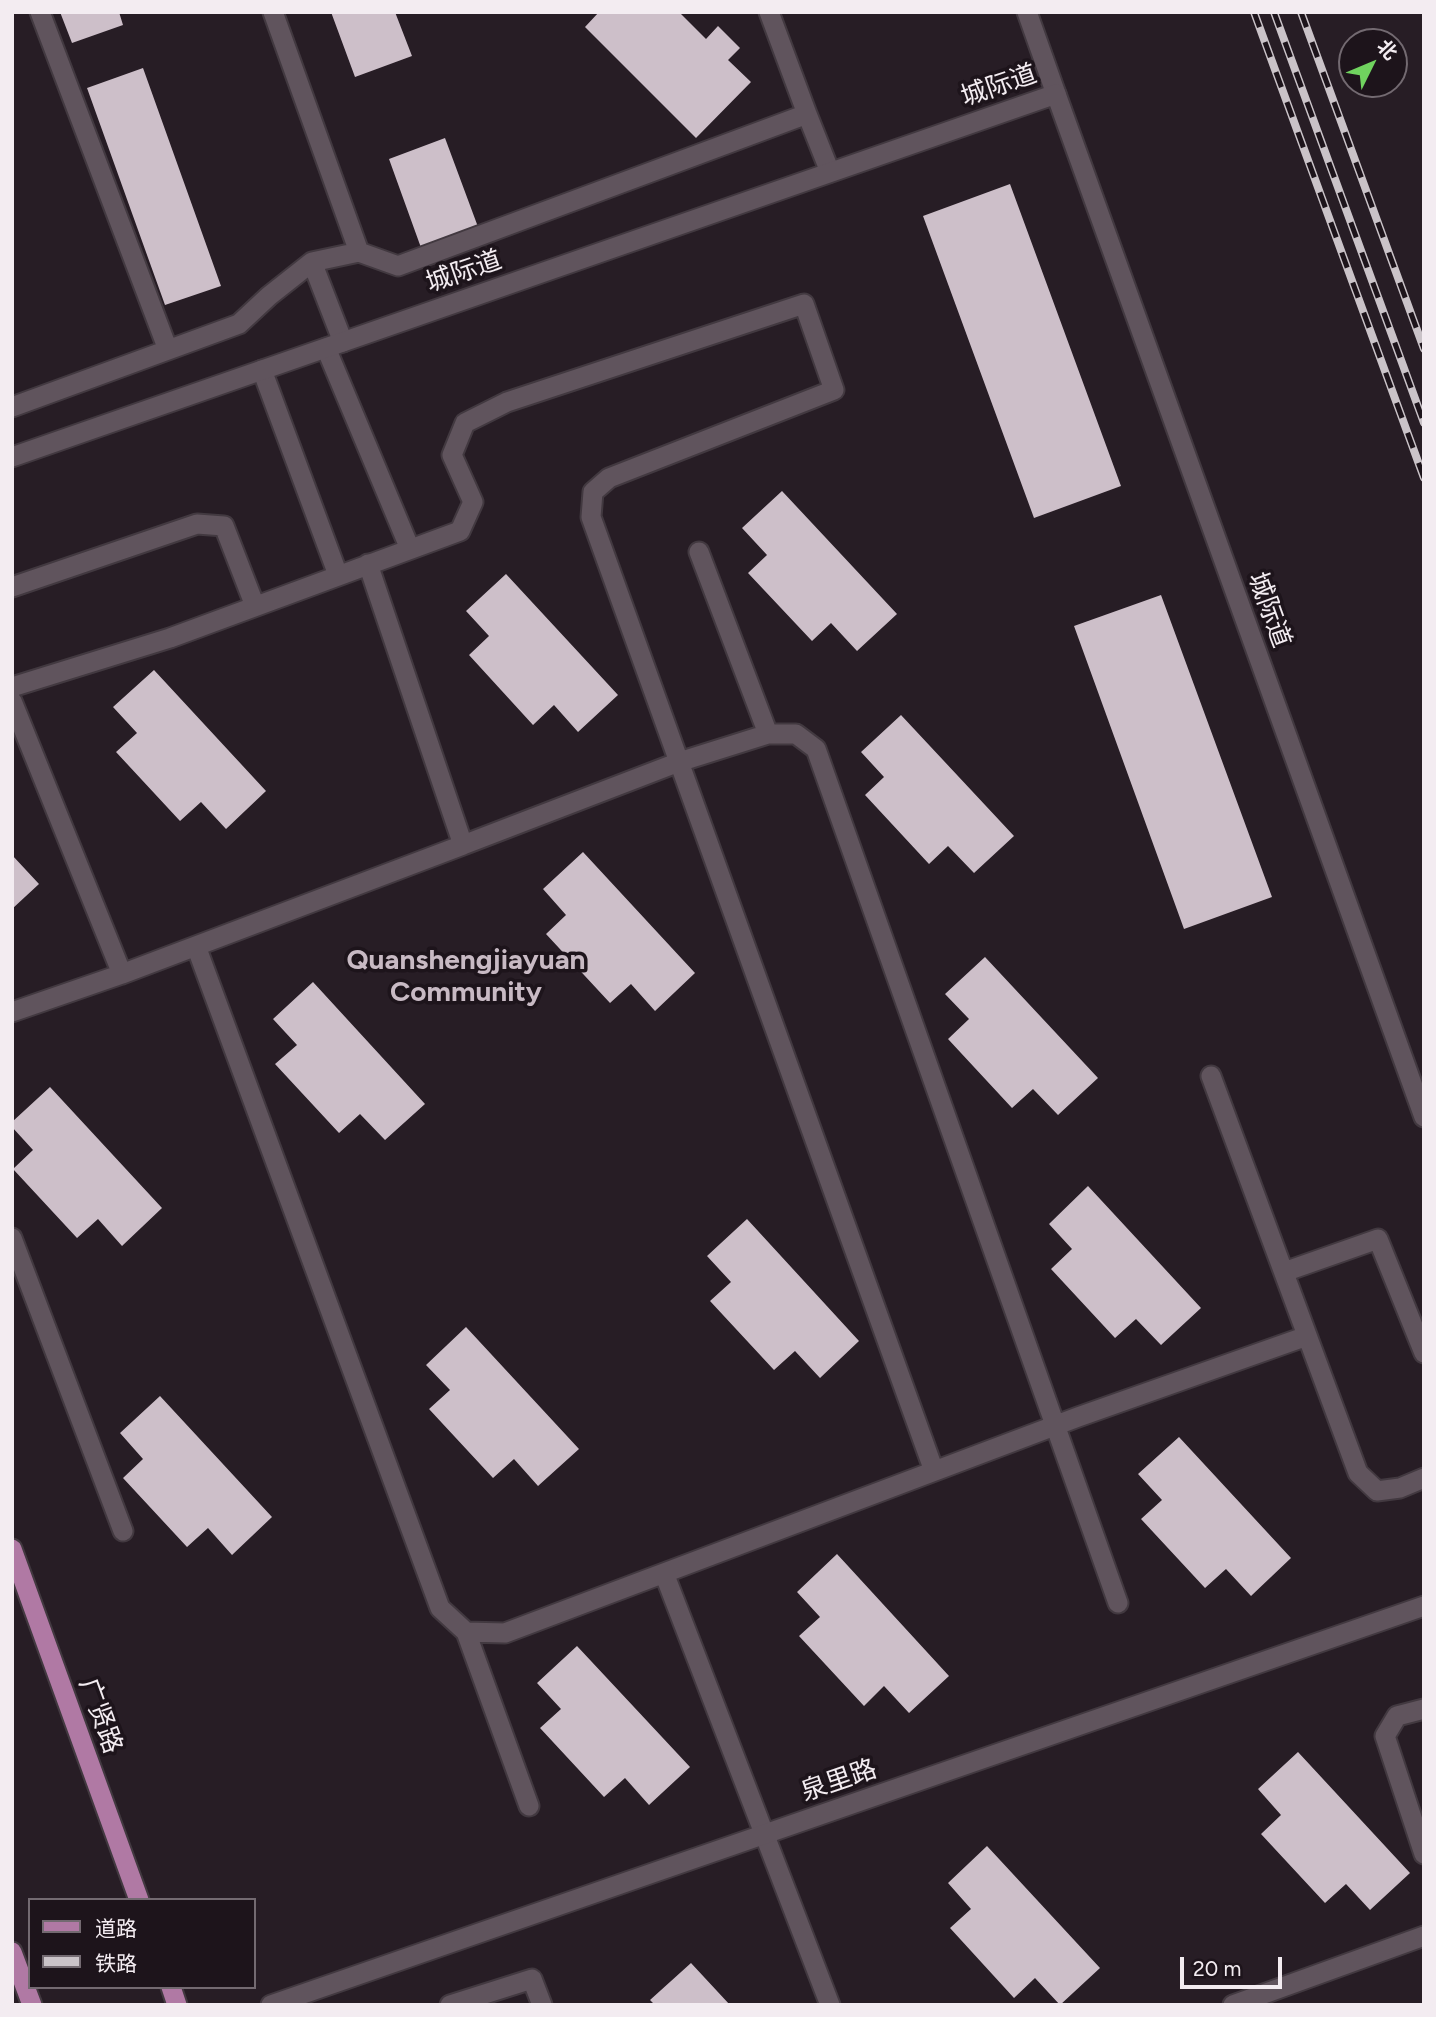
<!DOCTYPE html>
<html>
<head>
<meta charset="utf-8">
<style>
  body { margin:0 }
  #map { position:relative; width:1436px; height:2017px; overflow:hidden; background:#271d25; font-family:Figtree,"Noto Sans SC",sans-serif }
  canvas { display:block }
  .frame { position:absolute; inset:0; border:14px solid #f3ecf1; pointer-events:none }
  .legend { position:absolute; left:28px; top:1898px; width:228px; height:91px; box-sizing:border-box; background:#1d141b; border:2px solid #736a71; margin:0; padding:9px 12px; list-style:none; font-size:21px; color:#f3ecf1 }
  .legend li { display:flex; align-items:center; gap:14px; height:35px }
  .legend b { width:35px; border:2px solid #736a71 }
  .north { position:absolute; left:1338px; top:28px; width:70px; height:70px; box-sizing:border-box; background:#1d141b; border:2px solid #736a71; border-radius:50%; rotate:47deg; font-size:19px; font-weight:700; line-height:28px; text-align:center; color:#f3ecf1 }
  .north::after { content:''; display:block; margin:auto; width:24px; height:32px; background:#70d35f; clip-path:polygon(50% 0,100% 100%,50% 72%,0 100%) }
  .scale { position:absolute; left:1180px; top:1957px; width:102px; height:32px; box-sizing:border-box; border:4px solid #f3ecf1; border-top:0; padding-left:9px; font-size:21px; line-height:24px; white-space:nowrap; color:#f3ecf1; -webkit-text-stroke:5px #1d141b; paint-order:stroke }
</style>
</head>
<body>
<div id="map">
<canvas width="1436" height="2017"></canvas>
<div class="frame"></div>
<ul class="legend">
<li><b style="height:9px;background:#b079a4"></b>道路</li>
<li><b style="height:9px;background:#cac3c8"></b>铁路</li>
</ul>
<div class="north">北</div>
<div class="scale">20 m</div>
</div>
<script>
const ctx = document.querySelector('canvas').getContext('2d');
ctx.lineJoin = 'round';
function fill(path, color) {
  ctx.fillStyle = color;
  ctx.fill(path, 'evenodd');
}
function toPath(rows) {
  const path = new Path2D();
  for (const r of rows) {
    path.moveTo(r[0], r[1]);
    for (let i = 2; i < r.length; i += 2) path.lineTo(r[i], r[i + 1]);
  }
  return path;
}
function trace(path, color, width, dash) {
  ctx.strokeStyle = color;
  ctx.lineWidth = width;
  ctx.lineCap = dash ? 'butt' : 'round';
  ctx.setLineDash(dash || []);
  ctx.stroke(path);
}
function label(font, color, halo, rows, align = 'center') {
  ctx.font = font + ' Figtree,"Noto Sans SC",sans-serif';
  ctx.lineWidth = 7;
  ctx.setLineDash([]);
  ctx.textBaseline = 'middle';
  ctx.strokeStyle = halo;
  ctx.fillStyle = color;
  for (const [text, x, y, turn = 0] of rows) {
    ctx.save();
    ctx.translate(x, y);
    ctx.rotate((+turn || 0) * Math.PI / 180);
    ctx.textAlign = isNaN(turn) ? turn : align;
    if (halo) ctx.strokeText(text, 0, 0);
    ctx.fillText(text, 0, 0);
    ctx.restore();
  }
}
const building = toPath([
  [60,12,119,12,123,25,72,43],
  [331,12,395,12,412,56,355,77],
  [599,12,679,12,706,39,718,26,740,48,728,60,751,82,696,138,585,27],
  [143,68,221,286,165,305,87,88],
  [445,138,481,235,424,256,389,159],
  [1010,184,1121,486,1034,518,923,216],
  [782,491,897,614,857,651,831,623,812,641,748,573,767,555,742,528],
  [506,574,618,695,578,732,554,705,533,725,469,655,489,636,466,611],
  [1161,595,1272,897,1184,929,1074,626],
  [154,670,266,791,226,829,201,802,180,821,116,752,137,733,113,707],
  [901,715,1014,836,974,873,948,846,929,864,865,795,884,777,861,752],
  [583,852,695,973,655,1011,631,984,610,1003,546,934,566,915,543,889],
  [12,855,39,884,12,909],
  [985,957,1098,1078,1058,1115,1033,1089,1012,1108,948,1039,969,1019,945,994],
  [313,982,425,1104,385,1140,360,1114,339,1133,275,1064,297,1045,273,1019],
  [50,1087,162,1208,122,1246,98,1219,77,1238,13,1169,33,1150,12,1127,12,1122],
  [1088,1186,1201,1308,1161,1345,1136,1319,1115,1338,1051,1269,1072,1249,1049,1224],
  [747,1219,859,1341,820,1378,795,1351,774,1370,710,1301,731,1282,707,1256],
  [466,1327,579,1449,538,1486,514,1459,493,1478,429,1409,450,1390,426,1365],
  [160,1396,272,1517,232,1555,208,1528,187,1547,123,1478,143,1459,120,1433],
  [1179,1437,1291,1558,1251,1596,1226,1569,1205,1588,1141,1519,1162,1500,1138,1474],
  [837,1554,949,1676,909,1713,884,1686,864,1706,799,1636,820,1617,797,1592],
  [577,1646,690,1767,649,1805,625,1778,604,1797,540,1728,561,1709,537,1683],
  [1298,1752,1410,1873,1370,1910,1346,1884,1325,1903,1261,1834,1281,1815,1258,1789],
  [987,1846,1100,1968,1060,2005,1035,1978,1014,1998,950,1928,971,1909,948,1883],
  [691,1963,730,2005,655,2005,650,2000]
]);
const minor = toPath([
  [40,12,168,350],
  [273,12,359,252],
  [1027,12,1056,94],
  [807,114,830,172],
  [312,262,343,342],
  [326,348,410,549],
  [262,370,338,575],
  [12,407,239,324,269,296,312,262,359,252,398,266,807,114,769,12],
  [699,552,768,734,796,734,816,749,1118,1603],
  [12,587,197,524,224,526,255,606],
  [12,687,170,638,460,531,473,502,452,455,465,423,507,402,804,304,834,390,609,478,593,492,591,517,934,1471],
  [12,701,122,974],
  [463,845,679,762,768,734],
  [196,946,440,1608,466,1632,505,1633,1078,1417,1307,1336],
  [12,1012,122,974,463,845,368,564],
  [1211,1076,1358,1473,1377,1491,1400,1488,1424,1478],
  [12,1238,123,1531],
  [1284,1272,1378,1239,1424,1353],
  [664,1573,830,2005],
  [466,1632,529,1806],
  [1424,1709,1397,1716,1385,1736,1424,1854],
  [450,2005,532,1979,542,2005],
  [1233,2005,1424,1936]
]);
const tertiary = toPath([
  [12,457,1056,94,1424,1117],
  [271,2005,1424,1606]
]);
const primary = toPath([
  [12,1549,139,1900],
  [12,1952,32,2005],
  [171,1987,177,2005]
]);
const rail = toPath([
  [1254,12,1424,478],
  [1274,12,1424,423],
  [1301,12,1424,349]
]);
const streetNames = [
  ["城际道",999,86,-19],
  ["城际道",464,272,-19],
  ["城际道",1269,610,70],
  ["广贤路",100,1716,70],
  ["泉里路",839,1781,-19]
];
const neighbourhoodNames = [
  ["Quanshengjiayuan",466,961],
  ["Community",466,993]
];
fill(building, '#cdbfc9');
trace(minor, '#423940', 23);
trace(tertiary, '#423940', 23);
trace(primary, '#423940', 23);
trace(minor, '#60545d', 19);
trace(tertiary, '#60545d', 19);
trace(primary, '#b079a4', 19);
trace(rail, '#cac3c8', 8);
trace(rail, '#1d141b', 5, [16]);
label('26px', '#f3ecf1', '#1d141b', streetNames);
label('bold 28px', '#c8bac4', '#1d141b', neighbourhoodNames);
</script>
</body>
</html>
